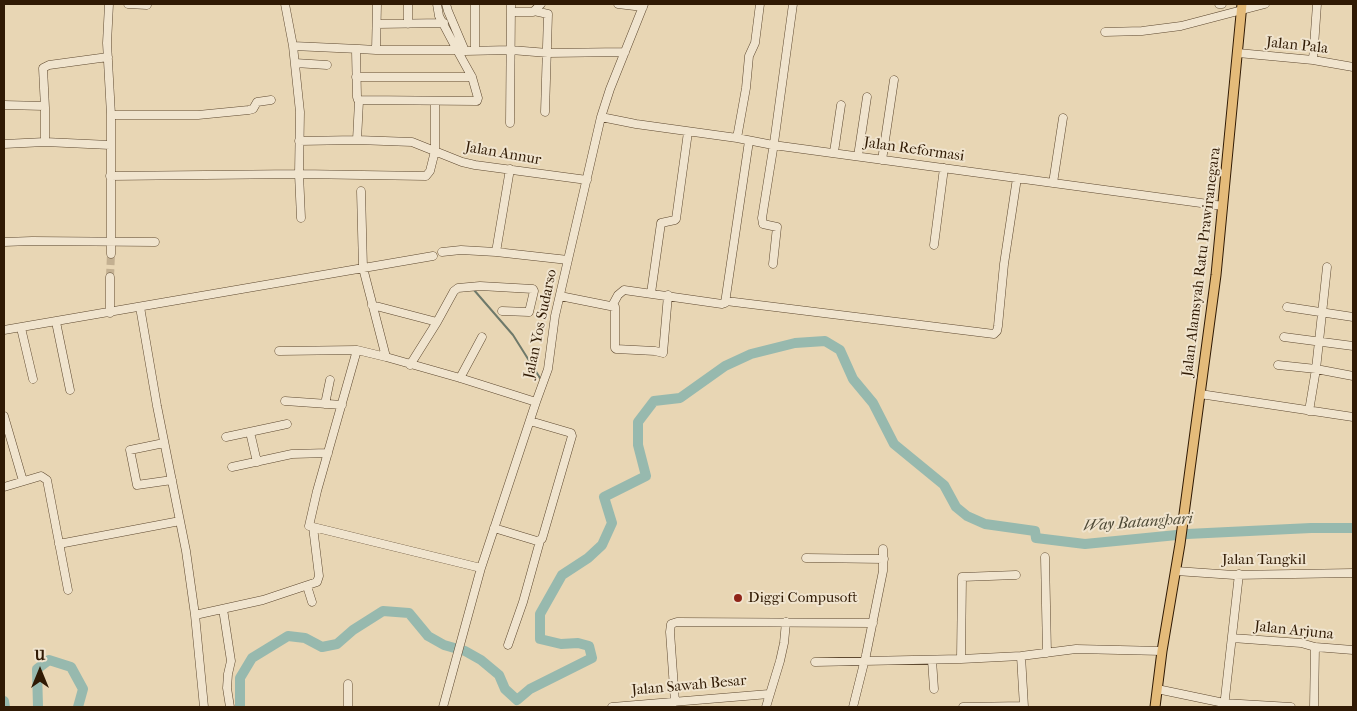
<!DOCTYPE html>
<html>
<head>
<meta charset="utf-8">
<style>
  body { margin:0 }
  #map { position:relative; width:1357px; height:711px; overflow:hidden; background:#e8d6b4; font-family:"IM FELL French Canon",serif }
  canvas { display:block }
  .frame { position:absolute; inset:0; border:5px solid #301a04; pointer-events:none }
  .north { position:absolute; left:15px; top:646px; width:50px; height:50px; -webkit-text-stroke:4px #f0e4ce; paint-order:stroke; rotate:0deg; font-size:14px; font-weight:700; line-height:20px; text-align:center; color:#301a04 }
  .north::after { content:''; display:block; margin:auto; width:18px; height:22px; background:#301a04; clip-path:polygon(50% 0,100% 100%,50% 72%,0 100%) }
</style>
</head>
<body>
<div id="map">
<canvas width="1357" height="711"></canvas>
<div class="frame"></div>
<div class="north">U</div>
</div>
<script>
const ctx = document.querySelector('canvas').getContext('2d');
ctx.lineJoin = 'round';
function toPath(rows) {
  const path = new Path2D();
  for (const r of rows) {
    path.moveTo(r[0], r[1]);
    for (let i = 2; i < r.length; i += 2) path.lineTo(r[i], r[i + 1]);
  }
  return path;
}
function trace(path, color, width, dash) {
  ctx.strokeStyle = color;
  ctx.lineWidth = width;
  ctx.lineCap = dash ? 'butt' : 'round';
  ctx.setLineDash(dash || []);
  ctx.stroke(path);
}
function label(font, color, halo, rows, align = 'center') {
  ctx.font = font + ' "IM FELL French Canon",serif';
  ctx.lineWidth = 4;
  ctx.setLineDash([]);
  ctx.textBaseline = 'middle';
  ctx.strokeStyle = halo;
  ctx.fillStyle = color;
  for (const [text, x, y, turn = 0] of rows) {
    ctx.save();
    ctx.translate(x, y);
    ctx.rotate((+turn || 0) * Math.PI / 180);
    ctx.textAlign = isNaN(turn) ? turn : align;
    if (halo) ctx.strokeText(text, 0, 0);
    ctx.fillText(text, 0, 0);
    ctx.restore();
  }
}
const stream = toPath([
  [474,290,513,335,540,378]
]);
const river = toPath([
  [4,701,5,707],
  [38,707,37,669,49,660,71,667,83,689,78,707],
  [240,707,240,678,252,658,288,636,305,638,322,647,337,644,353,630,383,611,409,613,428,636,444,645,465,651,481,660,499,675,505,689,517,700,530,689,592,658,589,646,578,643,561,644,540,639,540,614,562,575,588,558,602,545,612,523,604,497,646,476,638,445,638,422,654,401,680,398,725,366,751,354,795,343,825,341,840,350,853,379,873,403,894,444,944,485,956,507,967,516,985,524,1035,531,1036,538,1085,544,1187,534,1311,528,1353,528]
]);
const minorTunnel = toPath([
  [110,277,111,254]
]);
const minor = toPath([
  [109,4,107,43,111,115,111,254],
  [128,4,147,5],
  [285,4,293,46,300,112,299,174,301,218],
  [437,4,439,16,457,50,472,77,478,98,477,101,358,100,357,97,356,51,359,49,376,50,457,50,465,51,511,50,548,53,625,52],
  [446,4,448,11,465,51],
  [618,4,643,7],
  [1219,4,1222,4],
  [534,11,548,14,545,112],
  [511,12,533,12,541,4],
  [377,24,444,23],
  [408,24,408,4],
  [1105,32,1142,31,1181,26,1265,4],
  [293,46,359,49],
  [376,50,377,4],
  [475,50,475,4],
  [1238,53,1313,60,1353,67],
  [1313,60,1317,4],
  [295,63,327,65],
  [356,77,472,77],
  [4,105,44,106,45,108,45,142],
  [45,108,43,68,49,65,108,57],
  [111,115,198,115,249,110,253,109,257,102,271,100],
  [601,117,636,124,737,138,773,145,1223,206],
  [510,123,511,4],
  [737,138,746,88,749,56,755,43,760,4],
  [357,140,359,101],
  [299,141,357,140,412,142,462,162,475,165,587,180],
  [4,144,45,142,110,145],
  [834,152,841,105],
  [858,156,867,97],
  [882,160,894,80],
  [110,176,299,174,426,176,430,171,435,151,435,101],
  [1053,183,1063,118],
  [361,191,363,268,386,357,460,378,536,402],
  [4,242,32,241,155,242],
  [934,245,944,168],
  [442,252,461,250,496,252,568,260],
  [496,252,510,169],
  [773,264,777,227,763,224,762,218,774,143,793,4],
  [651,293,661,223,675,220,676,219,688,132],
  [560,296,615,307,615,348,616,349,655,351,663,353,668,295],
  [726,301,994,334,997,331,998,326,1004,264,1017,178],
  [372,305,437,322,410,365],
  [612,306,618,295,624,290,722,304,725,303,749,141],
  [140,307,157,406,186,551,195,615,204,707],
  [1287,307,1353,317],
  [110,313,110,277],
  [56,322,70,390],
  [437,322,454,291,458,288,480,286,533,289,534,291,529,312,502,311],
  [21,328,33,379],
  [4,330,433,256],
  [1284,337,1353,346],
  [357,350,317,491,309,526,481,568],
  [279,351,357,350,386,357],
  [1278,365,1316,369,1353,376],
  [460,378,482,337],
  [1200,394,1353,417],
  [285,401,342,405],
  [325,404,330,380],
  [1309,411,1316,369,1327,267],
  [4,416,23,481],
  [250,432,257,462],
  [226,437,287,424],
  [164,443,130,450,137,485,172,480],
  [232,467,292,454,328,453],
  [4,487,41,476,47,480,68,590],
  [494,528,537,541,542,539,572,436,571,433,530,421],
  [59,544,180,521],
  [1045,557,1047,653],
  [806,558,884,559],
  [1176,571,1234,575,1353,573],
  [307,586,312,602],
  [223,609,231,661,228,674,227,688,230,707],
  [195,615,263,600,317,582,319,576,313,527],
  [1232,638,1301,643,1315,647,1353,650],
  [508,645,523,602,540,541],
  [1021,656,1024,707],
  [961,659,962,577,1016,575],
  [932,660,934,689],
  [815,662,961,659,1021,656,1076,649,1162,651],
  [348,684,348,707],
  [1157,689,1224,703,1291,707],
  [675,702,670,632,671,624,677,622,873,623],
  [443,707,481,568,536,402,548,369,555,316,601,117,610,89,644,4],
  [612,707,769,694],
  [766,707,780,661,784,643,786,622],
  [853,707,866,655,883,571,883,549],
  [963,707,1024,706],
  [1224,707,1239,574],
  [1314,707,1315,647]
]);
const major = toPath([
  [1155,707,1162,651,1180,544,1216,275,1242,4]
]);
const markers = [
  [738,598,5,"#8f2418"]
];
const streetNames = [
  ["Jalan Pala",1297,46,6],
  ["Jalan Reformasi",914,150,8],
  ["Jalan Annur",503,154,10],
  ["Jalan Alamsyah Ratu Prawiranegara",1202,262,-83],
  ["Jalan Yos Sudarso",541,324,-78],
  ["Jalan Tangkil",1264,560],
  ["Jalan Arjuna",1294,631,6],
  ["Jalan Sawah Besar",689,686,-5]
];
const poiNames = [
  ["Diggi Compusoft",748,598]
];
const waterNames = [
  ["Way Batanghari",1138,523,-4]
];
trace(stream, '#6e796a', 2);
trace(river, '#97b9ae', 10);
trace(minorTunnel, '#c3b091', 8, [8, 4]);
trace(minor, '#5e4930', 9);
trace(major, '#301a04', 11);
trace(minor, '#f0e4ce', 8);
trace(major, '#e4bb7a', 9);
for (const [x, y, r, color] of markers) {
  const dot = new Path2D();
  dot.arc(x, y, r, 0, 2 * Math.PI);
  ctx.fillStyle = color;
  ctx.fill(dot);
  trace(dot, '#f0e4ce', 2);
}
label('15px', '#301a04', '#f0e4ce', streetNames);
label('15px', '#301a04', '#f0e4ce', poiNames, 'left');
label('italic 16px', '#4f4a37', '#f0e4ce', waterNames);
</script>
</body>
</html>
